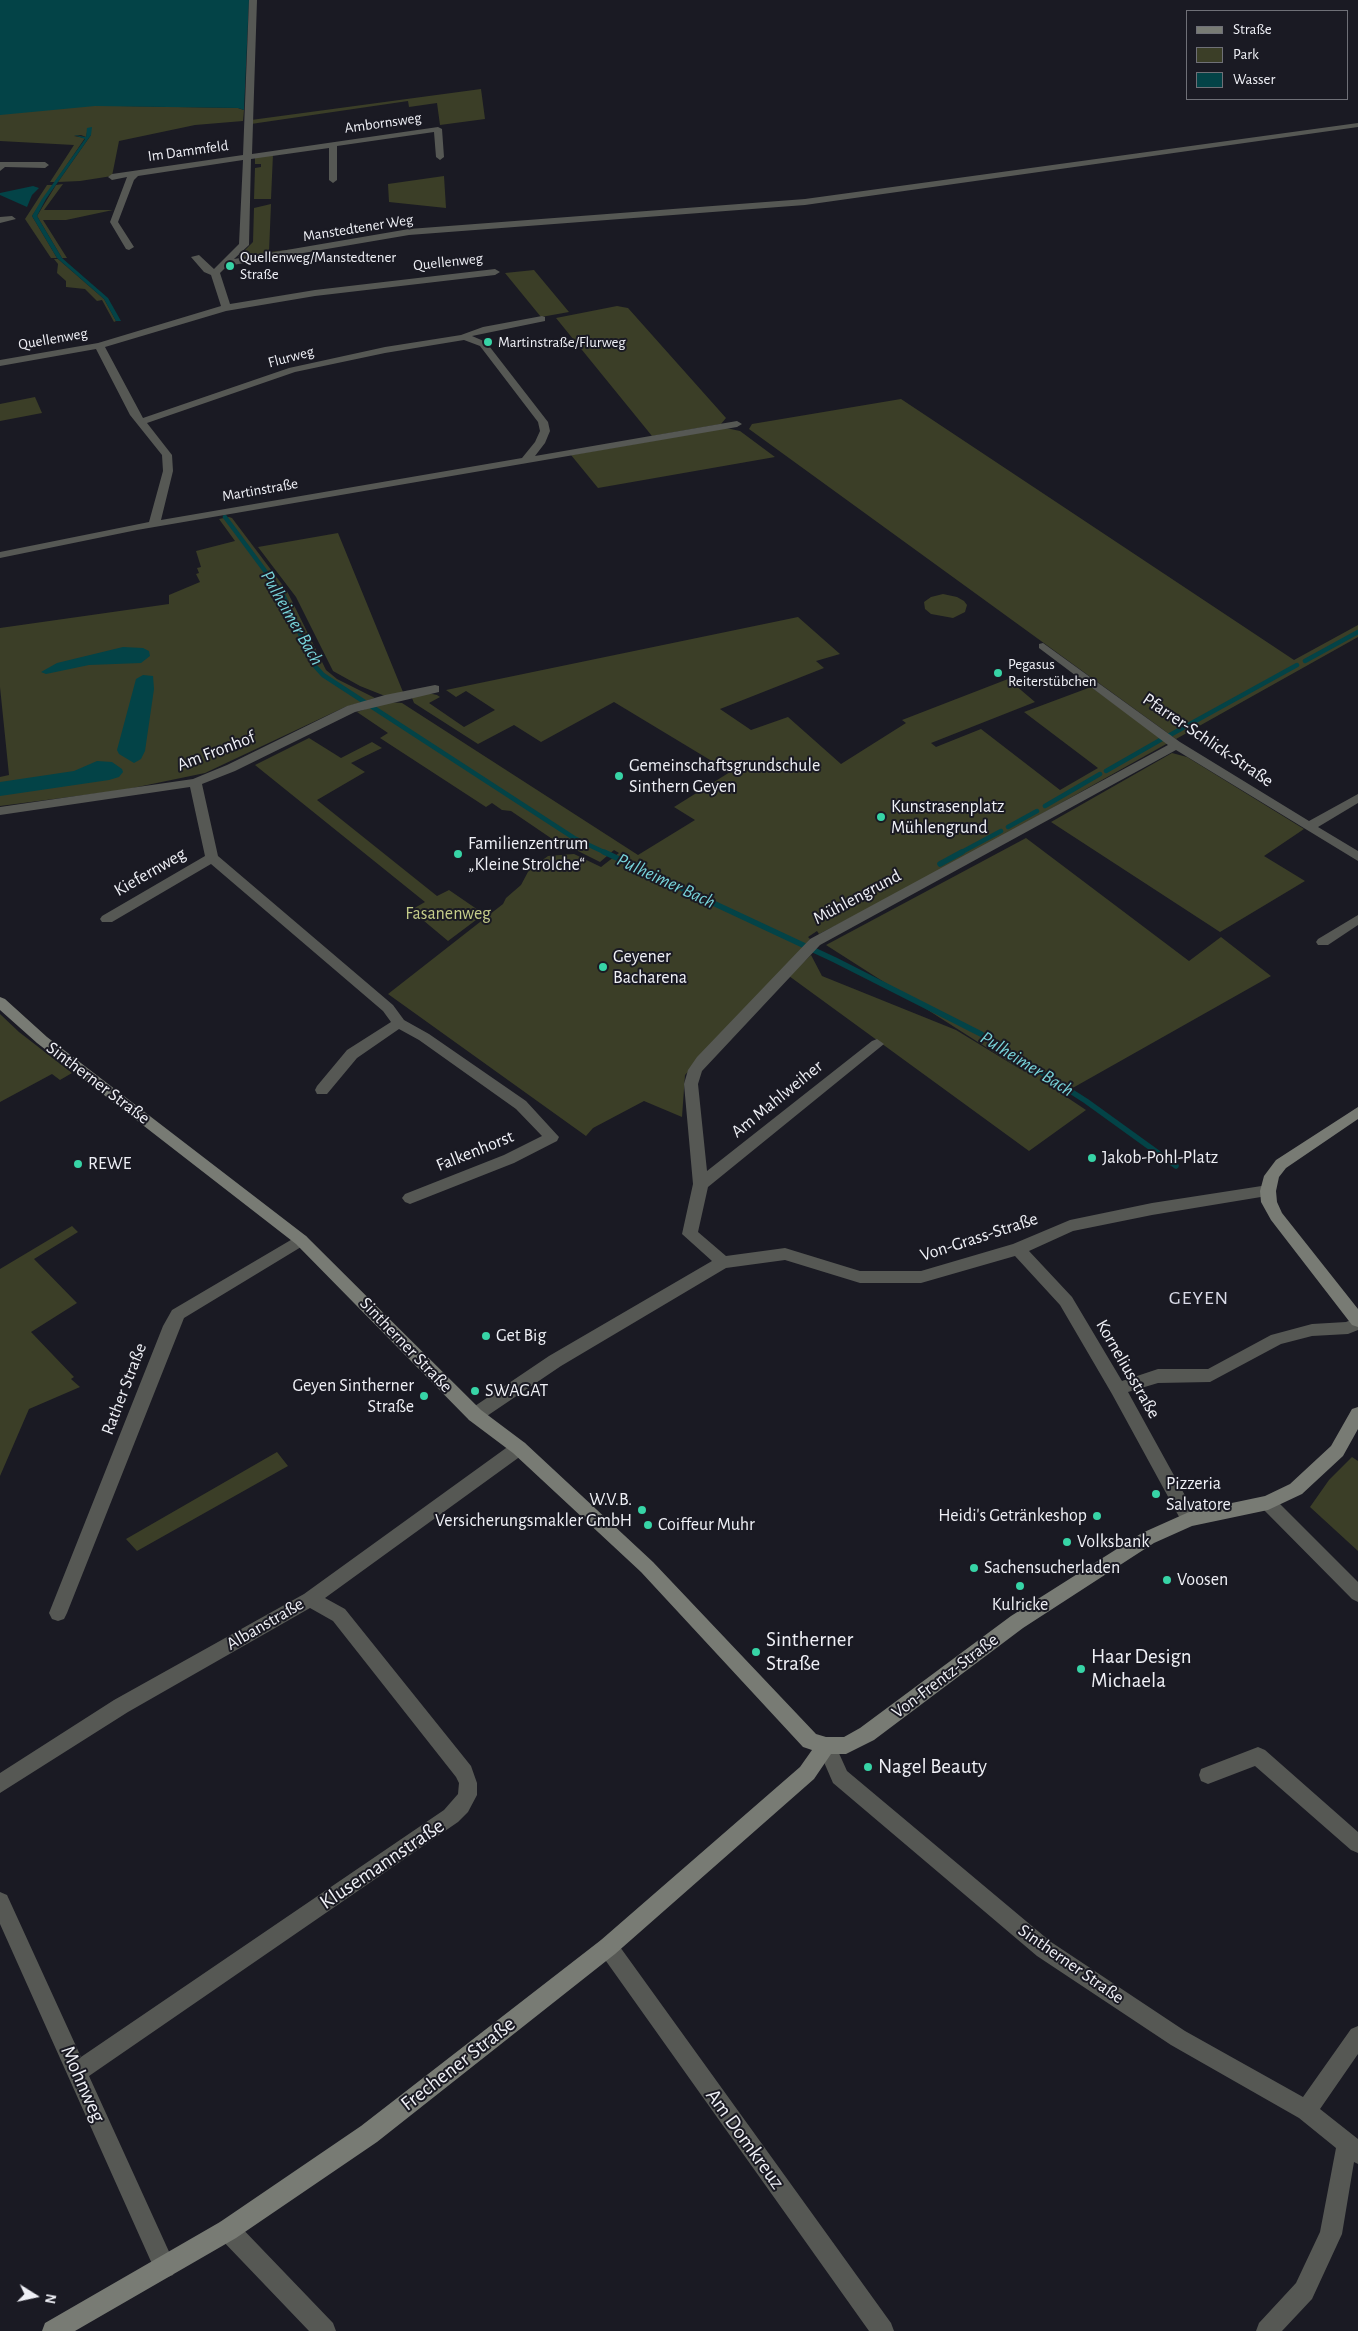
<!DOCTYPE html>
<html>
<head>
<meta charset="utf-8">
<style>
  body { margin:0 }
  #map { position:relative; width:1358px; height:2331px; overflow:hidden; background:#1a1a23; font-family:"Alegreya Sans",sans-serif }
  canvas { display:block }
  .legend { position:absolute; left:1186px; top:10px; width:162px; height:90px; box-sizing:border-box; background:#1a1a23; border:1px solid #6f7077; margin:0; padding:6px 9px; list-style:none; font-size:15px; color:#eff0f6 }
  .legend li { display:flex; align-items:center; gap:10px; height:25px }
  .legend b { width:25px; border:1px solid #6f7077 }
  .north { position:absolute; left:10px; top:2271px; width:50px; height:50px; -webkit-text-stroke:4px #1a1a23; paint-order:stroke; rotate:100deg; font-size:14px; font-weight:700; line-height:20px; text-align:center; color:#eff0f6 }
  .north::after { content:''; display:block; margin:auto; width:18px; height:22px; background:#eff0f6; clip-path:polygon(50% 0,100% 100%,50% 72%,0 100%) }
</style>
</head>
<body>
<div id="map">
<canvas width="1358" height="2331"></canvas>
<ul class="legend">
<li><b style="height:6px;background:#787b74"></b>Straße</li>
<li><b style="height:14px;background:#3b3e27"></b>Park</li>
<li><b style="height:14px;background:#034347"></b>Wasser</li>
</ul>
<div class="north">N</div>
</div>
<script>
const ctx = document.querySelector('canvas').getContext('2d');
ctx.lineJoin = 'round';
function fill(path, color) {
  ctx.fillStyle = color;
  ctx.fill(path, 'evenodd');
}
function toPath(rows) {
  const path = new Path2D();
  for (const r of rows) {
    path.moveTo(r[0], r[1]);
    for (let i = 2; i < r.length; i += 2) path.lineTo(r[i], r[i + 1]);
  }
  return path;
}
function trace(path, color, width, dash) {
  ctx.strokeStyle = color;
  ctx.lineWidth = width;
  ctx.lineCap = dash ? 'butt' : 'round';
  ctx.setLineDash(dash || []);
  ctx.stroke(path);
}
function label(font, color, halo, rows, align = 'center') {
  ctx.font = font + ' "Alegreya Sans",sans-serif';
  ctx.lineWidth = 4;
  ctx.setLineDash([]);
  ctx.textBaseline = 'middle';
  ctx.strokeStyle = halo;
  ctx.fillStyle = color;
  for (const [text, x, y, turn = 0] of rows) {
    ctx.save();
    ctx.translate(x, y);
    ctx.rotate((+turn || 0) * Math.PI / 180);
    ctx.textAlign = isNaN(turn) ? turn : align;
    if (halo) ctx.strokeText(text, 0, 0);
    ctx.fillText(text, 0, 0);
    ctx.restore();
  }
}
const green = toPath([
  [0,0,120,106,238,108,244,110,243,121,195,125,119,141,112,176,80,181,58,182,91,135,91,128,88,128,86,137,81,135,74,136,85,138,55,182,50,182,74,145,0,141],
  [481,89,485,119,440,125,437,103,409,107,408,101,251,124,251,120],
  [273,154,271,199,254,199,255,168,261,167,261,164,255,164,255,157],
  [444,176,446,208,389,202,388,184],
  [63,184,44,210,113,210,66,220,43,220,67,258,62,258,37,216,56,185],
  [47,185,53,185,32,216,57,258,51,258,25,219],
  [271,204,269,252,295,249,240,258,238,257,253,242,254,208],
  [54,259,58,259,104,299,116,321,114,322,102,300,97,301,85,289,66,287,66,281,57,273,58,264],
  [534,270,569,312,541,317,505,273],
  [617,306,628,308,726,418,721,424,652,436,556,318],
  [35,397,42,413,0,421,0,404],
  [901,399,1294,660,1358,625,1358,637,1176,739,749,429,752,424],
  [726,428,740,431,775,457,598,488,571,455],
  [229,517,232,518,287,591,326,670,337,679,375,698,345,707,205,773,123,790,0,806,0,777,9,775,0,687,0,628,169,604,169,595,200,582,196,574,199,573,197,568,201,567,196,551,235,541,219,519],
  [338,533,403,692,385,696,360,686,333,671,296,597,258,547],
  [943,594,957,597,964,601,967,605,965,612,953,618,931,614,925,609,924,602,931,597],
  [798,617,840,654,816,661,824,668,720,709,751,730,788,717,841,764,906,723,902,720,1008,679,1035,702,931,743,936,747,981,729,1060,790,1098,768,1024,712,1091,687,1168,743,922,881,819,934,817,931,808,937,810,939,800,951,685,1075,682,1117,644,1101,593,1128,586,1136,388,994,503,904,506,898,521,885,529,870,548,856,574,854,601,867,619,853,614,850,600,862,574,849,567,849,511,811,502,810,492,803,486,807,380,738,388,733,357,712,386,702,402,703,638,855,695,820,674,807,730,772,614,702,541,742,514,725,478,744,414,703,412,698,428,693,437,695,440,697,429,703,464,727,495,710,466,691,456,697,446,690],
  [309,738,341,758,372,742,382,748,351,763,365,772,317,800,437,896,449,890,484,914,448,941,411,910,425,902,255,765],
  [1172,753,1187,757,1304,829,1264,856,1305,881,1220,932,1051,822],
  [1026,838,1189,961,1221,937,1271,976,1062,1094,1086,1110,1029,1151,789,976,811,955,822,976,956,1030,1028,1074,826,945],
  [0,1014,19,1032,72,1073,60,1080,52,1074,0,1102],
  [72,1226,78,1232,34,1259,77,1303,31,1332,74,1377,71,1379,80,1387,29,1409,0,1476,0,1269],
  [277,1452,288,1466,137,1551,126,1539],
  [1352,1457,1358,1461,1358,1551,1310,1507,1329,1480]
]);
const water = toPath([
  [0,0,249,0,244,110,238,108,95,106,0,115],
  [92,127,91,135,46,199,37,216,62,258,108,298,121,321,116,321,104,299,57,258,32,216,42,199,85,139,74,135,86,137,87,128],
  [33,186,39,188,32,195,27,207,0,195,0,193],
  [123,647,143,648,149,651,150,656,141,663,89,665,46,674,41,672,57,663],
  [143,675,153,676,154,689,145,751,141,759,134,763,119,754,117,750,136,679],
  [97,761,112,762,122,769,123,772,119,777,109,780,0,796,0,782,74,771]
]);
const streamFar1 = toPath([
  [225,517,283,595,314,665,323,675,574,838,606,853],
  [1305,661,1358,632],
  [1170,735,1297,665],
  [1106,771,1162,739],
  [1045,806,1100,774],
  [1008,827,1037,811],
  [960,853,1001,831]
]);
const stream = toPath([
  [604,852,835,960,981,1034,1086,1101,1176,1166],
  [940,864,962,852]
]);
const street = toPath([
  [249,0,257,0,252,154,438,127,442,129,444,157,440,160,436,157,434,132,337,146,337,180,333,183,329,180,329,148,251,159,249,245,234,259,409,229,805,199,1358,123,1358,127,805,205,409,235,227,266,220,273,230,304,315,290,495,269,500,272,495,275,315,296,226,311,105,347,143,418,289,368,385,347,461,335,483,327,542,316,545,317,545,321,472,336,486,342,548,422,550,431,545,443,535,456,737,421,742,424,737,427,137,530,0,558,0,552,149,522,163,471,162,455,130,415,96,349,0,366,0,360,98,343,221,306,211,275,204,272,191,257,199,255,214,269,239,244,243,160,138,176,134,180,118,222,134,247,129,250,126,249,110,222,127,177,112,180,108,177,112,174,243,155,249,0],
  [464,340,480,346,538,422,540,431,535,442,522,458,161,520,173,471,172,455,147,423,295,372,385,353,464,340],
  [0,162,45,162,49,165,45,168,5,167,0,171,0,162],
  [0,217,12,216,16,219,0,223,0,217],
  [1043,643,1180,742,1309,821,1358,794,1358,803,1318,827,1358,851,1358,861,1176,750,820,945,702,1071,698,1084,707,1171,872,1041,877,1039,884,1044,708,1187,698,1232,726,1256,785,1248,860,1271,921,1271,1013,1244,1070,1220,1152,1203,1268,1185,1273,1187,1276,1191,1273,1195,1152,1215,1073,1231,1029,1251,1072,1297,1122,1381,1158,1369,1208,1369,1271,1335,1312,1324,1346,1322,1358,1317,1358,1330,1348,1334,1312,1336,1281,1344,1210,1382,1158,1383,1128,1392,1198,1519,1195,1524,1189,1526,1183,1524,1112,1394,1060,1305,1015,1256,921,1283,860,1283,785,1260,726,1268,561,1366,481,1420,475,1422,469,1420,467,1415,469,1410,549,1356,712,1261,682,1234,693,1184,684,1084,688,1070,697,1057,810,939,1168,745,1039,648,1039,644,1043,643],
  [435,685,439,686,439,692,355,712,235,771,202,784,218,856,393,1005,404,1020,429,1034,526,1101,559,1137,557,1141,514,1163,410,1204,405,1202,402,1198,405,1194,504,1155,542,1136,516,1109,419,1040,399,1029,357,1058,327,1094,317,1094,315,1090,317,1086,347,1050,391,1022,383,1011,211,864,112,922,102,922,100,919,102,916,205,856,190,787,0,815,0,807,193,779,227,765,347,706,385,695,435,685],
  [1358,915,1358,925,1328,945,1318,945,1316,942,1318,939,1358,915],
  [301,1234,306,1236,309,1240,306,1244,184,1318,67,1613,64,1619,58,1621,52,1619,49,1613,163,1326,172,1310,301,1234],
  [519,1441,525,1443,527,1448,525,1453,325,1598,345,1609,471,1766,477,1783,477,1795,468,1812,458,1822,89,2076,176,2267,173,2275,165,2278,157,2275,0,1924,0,1892,7,1895,81,2057,444,1810,458,1794,459,1783,456,1777,333,1621,310,1608,128,1712,0,1793,0,1773,114,1700,304,1594,513,1443,519,1441],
  [1268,1496,1274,1498,1358,1582,1358,1602,1352,1599,1262,1508,1259,1503,1262,1498,1268,1496],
  [826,1737,833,1740,847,1771,1051,1942,1185,2031,1303,2097,1351,2029,1358,2026,1358,2054,1320,2109,1358,2139,1358,2164,1354,2162,1342,2234,1312,2299,1282,2331,1256,2331,1259,2323,1296,2283,1320,2232,1336,2148,1299,2118,1171,2045,1037,1956,833,1783,817,1746,819,1740,826,1737],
  [1258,1747,1265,1750,1358,1832,1358,1853,1351,1850,1255,1766,1208,1784,1201,1781,1199,1775,1201,1769,1258,1747],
  [608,1937,615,1940,891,2323,894,2331,869,2331,601,1954,598,1947,601,1940,608,1937],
  [228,2219,236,2222,333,2323,336,2331,309,2331,220,2238,217,2230,220,2222,228,2219]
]);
const secondary = toPath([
  [0,997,5,999,47,1037,306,1236,481,1410,525,1443,653,1562,816,1734,826,1737,844,1737,860,1728,1011,1616,1142,1533,1189,1512,1265,1496,1290,1484,1331,1446,1352,1409,1358,1407,1358,1429,1343,1456,1302,1494,1268,1510,1192,1526,1154,1543,1023,1628,874,1740,846,1754,831,1754,814,1779,615,1954,377,2142,236,2238,75,2331,42,2331,45,2323,220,2222,361,2126,601,1940,800,1767,812,1750,803,1747,641,1572,513,1453,469,1420,296,1244,37,1043,0,1010,0,997],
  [1358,1107,1358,1119,1286,1168,1279,1177,1276,1191,1277,1202,1282,1213,1358,1309,1358,1327,1352,1325,1271,1220,1261,1202,1260,1191,1264,1176,1276,1160,1358,1107]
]);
const markers = [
  [230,266,5,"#37d4a6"],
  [488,342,5,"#37d4a6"],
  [998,673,5,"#37d4a6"],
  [619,776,5,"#37d4a6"],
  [881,817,5,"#37d4a6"],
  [458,854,5,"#37d4a6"],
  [603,967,5,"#37d4a6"],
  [1092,1158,5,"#37d4a6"],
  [78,1164,5,"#37d4a6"],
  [486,1336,5,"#37d4a6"],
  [475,1391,5,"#37d4a6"],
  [424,1396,5,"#37d4a6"],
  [1156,1494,5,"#37d4a6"],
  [642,1510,5,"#37d4a6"],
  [1097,1516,5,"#37d4a6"],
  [648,1525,5,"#37d4a6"],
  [1067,1542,5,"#37d4a6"],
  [974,1568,5,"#37d4a6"],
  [1167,1580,5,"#37d4a6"],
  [1020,1586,5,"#37d4a6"],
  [756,1652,5,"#37d4a6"],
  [1081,1669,5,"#37d4a6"],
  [868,1767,5,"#37d4a6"]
];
const farStreetnames = [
  ["Ambornsweg",383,123,-8],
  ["Im Dammfeld",188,151,-8],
  ["Manstedtener Weg",358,228,-9],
  ["Quellenweg",448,262,-6],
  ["Quellenweg",53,339,-10],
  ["Flurweg",291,357,-15],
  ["Martinstraße",260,490,-10]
];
const farPoinames = [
  ["Quellenweg/Manstedtener",240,257],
  ["Straße",240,274],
  ["Martinstraße/Flurweg",498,342],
  ["Pegasus",1008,664],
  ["Reiterstübchen",1008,681]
];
const streetNames = [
  ["Pfarrer-Schlick-Straße",1208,740,34],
  ["Am Fronhof",216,751,-21],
  ["Kiefernweg",150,872,-30],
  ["Mühlengrund",857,897,-28],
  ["Sintherner Straße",98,1083,37],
  ["Am Mahlweiher",777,1099,-39],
  ["Falkenhorst",475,1151,-22],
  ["Von-Grass-Straße",979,1237,-18],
  ["Sintherner Straße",406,1345,46],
  ["Korneliusstraße",1128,1369,60],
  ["Rather Straße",124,1389,-69],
  ["Albanstraße",265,1624,-30],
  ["Von-Frentz-Straße",945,1676,-37],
  ["Sintherner Straße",1071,1964,35]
];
const poiNames = [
  ["Gemeinschaftsgrundschule",629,766],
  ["Sinthern Geyen",629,787],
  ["Kunstrasenplatz",891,807],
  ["Mühlengrund",891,828],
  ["Familienzentrum",468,844],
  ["„Kleine Strolche“",468,865],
  ["Geyener",613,957],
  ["Bacharena",613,978],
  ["Jakob-Pohl-Platz",1102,1158],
  ["REWE",88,1164],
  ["Get Big",496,1336],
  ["Geyen Sintherner",414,1386,"right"],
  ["Straße",414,1407,"right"],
  ["SWAGAT",485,1391],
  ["Pizzeria",1166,1484],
  ["Salvatore",1166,1505],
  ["W.V.B.",632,1500,"right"],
  ["Versicherungsmakler GmbH",632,1521,"right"],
  ["Heidi's Getränkeshop",1087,1516,"right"],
  ["Coiffeur Muhr",658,1525],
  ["Volksbank",1077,1542],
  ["Sachensucherladen",984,1568],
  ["Voosen",1177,1580],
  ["Kulricke",1020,1605,"center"]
];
const parkNames = [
  ["Fasanenweg",448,914]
];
const waterNames = [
  ["Pulheimer Bach",292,618,60],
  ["Pulheimer Bach",666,881,25],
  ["Pulheimer Bach",1027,1064,32]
];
const quarterNames = [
  ["GEYEN",1199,1298]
];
const nearPoinames = [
  ["Sintherner",766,1640],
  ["Straße",766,1664],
  ["Haar Design",1091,1657],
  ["Michaela",1091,1681],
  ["Nagel Beauty",878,1767]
];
const nearStreetnames = [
  ["Klusemannstraße",382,1864,-34],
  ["Frechener Straße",458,2064,-38],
  ["Mohnweg",83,2084,66],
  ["Am Domkreuz",745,2139,54]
];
fill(green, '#3b3e27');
fill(water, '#034347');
trace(streamFar1, '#034347', 4.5);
trace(stream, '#034347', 5.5);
fill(street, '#565854');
fill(secondary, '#787b74');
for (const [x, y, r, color] of markers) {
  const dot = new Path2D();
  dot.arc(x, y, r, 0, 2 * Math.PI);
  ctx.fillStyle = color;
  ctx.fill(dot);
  trace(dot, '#1a1a23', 2);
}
label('15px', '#eff0f6', '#1a1a23', farStreetnames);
label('15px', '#eff0f6', '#1a1a23', farPoinames, 'left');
label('18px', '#eff0f6', '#1a1a23', streetNames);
label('18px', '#eff0f6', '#1a1a23', poiNames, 'left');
label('18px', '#c5cd8a', '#1a1a23', parkNames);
label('italic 19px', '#77d3d9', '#1a1a23', waterNames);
ctx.letterSpacing = '1px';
label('20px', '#d8d9e6', '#1a1a23', quarterNames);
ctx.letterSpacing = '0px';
label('21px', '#eff0f6', '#1a1a23', nearPoinames, 'left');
label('21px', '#eff0f6', '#1a1a23', nearStreetnames);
</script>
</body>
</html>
